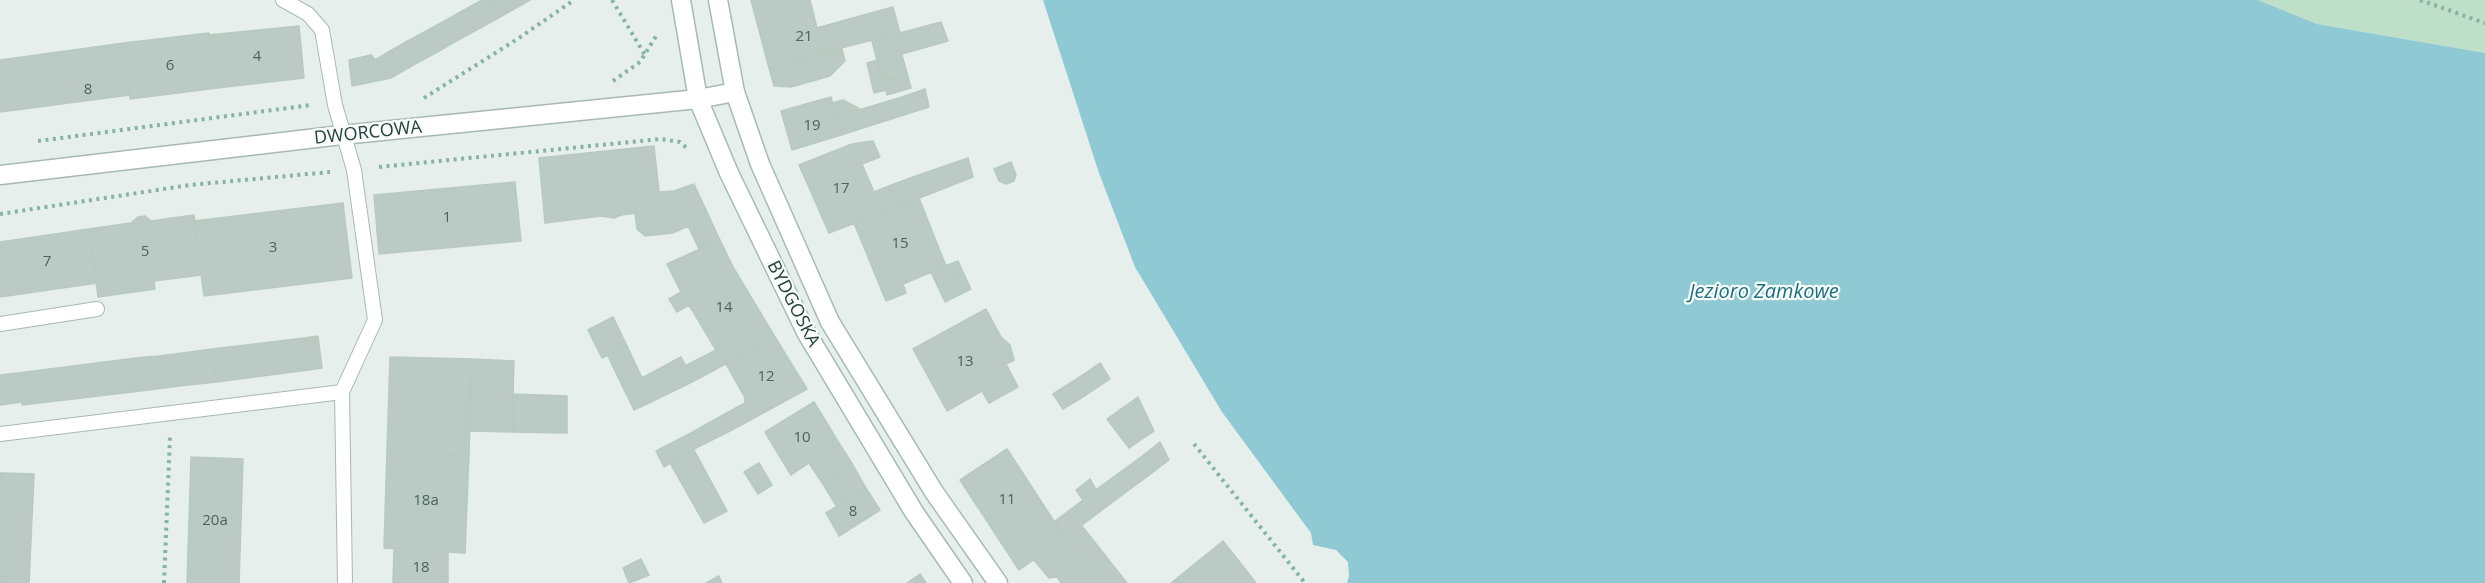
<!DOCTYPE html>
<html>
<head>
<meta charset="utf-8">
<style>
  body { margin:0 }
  canvas { display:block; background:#e6efeb }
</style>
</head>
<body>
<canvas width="2485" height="583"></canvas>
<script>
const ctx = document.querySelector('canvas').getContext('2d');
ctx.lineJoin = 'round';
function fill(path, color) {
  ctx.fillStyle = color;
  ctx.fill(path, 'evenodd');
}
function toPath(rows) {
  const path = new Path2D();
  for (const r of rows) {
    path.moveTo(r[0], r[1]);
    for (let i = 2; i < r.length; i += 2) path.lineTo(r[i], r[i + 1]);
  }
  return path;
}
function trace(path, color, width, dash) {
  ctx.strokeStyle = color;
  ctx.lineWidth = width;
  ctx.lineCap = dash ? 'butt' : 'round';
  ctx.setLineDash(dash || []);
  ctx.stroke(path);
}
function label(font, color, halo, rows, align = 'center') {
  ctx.font = font + ' "Open Sans",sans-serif';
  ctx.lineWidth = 4.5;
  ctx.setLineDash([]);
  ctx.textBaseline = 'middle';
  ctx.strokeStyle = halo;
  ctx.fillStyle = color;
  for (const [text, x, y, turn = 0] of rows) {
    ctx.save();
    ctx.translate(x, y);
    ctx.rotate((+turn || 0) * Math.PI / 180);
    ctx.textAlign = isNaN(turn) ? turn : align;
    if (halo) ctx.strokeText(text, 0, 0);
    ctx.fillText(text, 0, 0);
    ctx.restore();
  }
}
const green = toPath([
  [2258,0,2485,0,2485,53,2317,24]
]);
const water = toPath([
  [1043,0,2258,0,2317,24,2485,53,2485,583,1347,583,1349,576,1348,562,1336,550,1313,545,1311,533,1222,412,1135,267,1099,173]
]);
const building = toPath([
  [482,0,489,0,500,17,451,44,439,24,482,0],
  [489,0,530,0,500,17,489,0],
  [751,0,810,0,817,28,842,21,849,46,769,68,751,0],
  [893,7,900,33,849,46,842,21,893,7],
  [941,22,948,41,902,54,896,34,941,22],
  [439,24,451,44,441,50,430,29,439,24],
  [299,26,304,78,217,88,209,35,299,26],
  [430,29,441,50,415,64,404,43,430,29],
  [209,33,217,88,130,99,124,43,209,33],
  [896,34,907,73,882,80,872,41,896,34],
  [124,43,130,95,0,112,0,60,124,43],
  [404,43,415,64,403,71,392,50,404,43],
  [842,49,845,61,830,76,791,87,774,86,769,68,842,49],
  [392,50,403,71,391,78,375,60,392,50],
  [371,55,391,78,352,86,349,60,371,55],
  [878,60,882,80,907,73,911,88,887,95,886,90,874,93,867,63,878,60],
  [925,89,929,107,910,113,905,96,925,89],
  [905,96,910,113,841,135,836,117,905,96],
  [831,97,841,135,792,150,781,111,831,97],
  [843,100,860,109,836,117,833,103,843,100],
  [873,141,880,157,862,164,874,192,889,186,899,206,829,233,799,165,852,144,873,141],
  [654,146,661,210,621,215,614,218,601,216,545,223,539,158,654,146],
  [968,158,973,177,922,197,913,177,968,158],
  [1011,162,1016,175,1014,181,1006,184,999,181,994,169,1011,162],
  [913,177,922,197,899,206,889,186,913,177],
  [515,182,521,241,379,254,374,195,515,182],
  [694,184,720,240,699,249,688,226,673,233,645,236,637,229,635,213,661,210,659,192,674,191,694,184],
  [919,198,946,266,903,284,906,293,886,301,854,223,919,198],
  [343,203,352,278,204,296,194,221,343,203],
  [194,215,201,275,154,281,155,289,98,297,89,229,131,223,138,217,145,216,151,221,194,215],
  [89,229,97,283,0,297,0,242,89,229],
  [720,240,733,267,775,337,694,381,685,366,716,350,689,305,677,312,669,299,681,292,667,264,720,240],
  [958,261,963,272,937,285,931,272,958,261],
  [963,272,971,289,945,302,937,285,963,272],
  [986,309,1001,337,1010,345,1014,360,1006,364,1018,387,989,403,982,391,947,411,913,349,986,309],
  [613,317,627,346,602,358,588,330,613,317],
  [318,336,322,368,308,370,305,338,318,336],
  [775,337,807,389,732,430,723,415,745,403,745,398,726,364,775,337],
  [305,338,308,370,216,382,212,349,305,338],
  [627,346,635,363,616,373,608,356,627,346],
  [212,349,216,382,179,386,175,354,212,349],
  [175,354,179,386,164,388,159,356,175,354],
  [159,356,164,388,148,390,144,357,159,356],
  [144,357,148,390,132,392,128,359,144,357],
  [390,357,472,359,469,454,387,451,390,357],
  [681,357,694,381,653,401,642,378,681,357],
  [128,359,132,392,22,405,18,373,128,359],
  [472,359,514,361,513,394,470,392,472,359],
  [635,363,653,401,634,410,616,373,635,363],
  [1100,363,1110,379,1086,395,1075,380,1100,363],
  [18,373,22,402,0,405,0,375,18,373],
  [1075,380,1086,395,1063,409,1053,394,1075,380],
  [470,392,513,394,513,432,469,431,470,392],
  [513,394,567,396,567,433,513,432,513,394],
  [1138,397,1154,431,1129,448,1107,419,1138,397],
  [814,402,839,443,791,475,765,432,814,402],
  [723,415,732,430,696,448,689,434,723,415],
  [689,434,696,448,664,467,656,451,689,434],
  [1160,442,1169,460,1152,473,1141,457,1160,442],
  [839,443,853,465,823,484,809,463,839,443],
  [1007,449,1065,538,1019,570,960,480,1007,449],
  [694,450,727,511,704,523,670,463,694,450],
  [387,451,469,454,465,553,384,548,387,451],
  [191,457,243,459,239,583,187,583,191,457],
  [1141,457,1152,473,1106,507,1097,489,1141,457],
  [759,463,772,485,758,494,744,472,759,463],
  [853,465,866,488,837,507,823,484,853,465],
  [0,473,34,474,29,583,0,583,0,473],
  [1090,479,1106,507,1065,538,1055,521,1083,500,1076,490,1090,479],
  [866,488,880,510,839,536,826,513,866,488],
  [1082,526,1127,583,1061,583,1057,577,1049,578,1034,560,1082,526],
  [1223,541,1256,583,1171,583,1223,541],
  [394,548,448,552,448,583,393,583,394,548],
  [641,559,649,575,629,583,623,568,641,559],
  [920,574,926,583,907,583,920,574],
  [719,576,722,583,706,583,719,576]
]);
const path = toPath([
  [612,0,645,55],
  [2420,0,2485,23],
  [613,81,640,62,658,33],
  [424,98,519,38,574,0],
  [38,141,311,105],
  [379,167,661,139,680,142,688,149],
  [0,214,190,185,330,172],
  [1194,444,1305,583],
  [164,583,170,437]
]);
const lane = toPath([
  [283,0,308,14,322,30,335,105,354,170,375,320,342,392,345,583],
  [0,324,97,309],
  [0,434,342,392]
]);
const street = toPath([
  [0,175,342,135,698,99,735,92]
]);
const secondary = toPath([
  [681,0,698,99,729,173,806,332,914,512,963,583],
  [718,0,735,92,760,164,830,322,934,492,998,583]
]);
const numberNames = [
  ["21",804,37],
  ["4",257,57],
  ["6",170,66],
  ["8",88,90],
  ["19",812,126],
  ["17",841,189],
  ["1",447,218],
  ["15",900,244],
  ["3",273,248],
  ["5",145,252],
  ["7",47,262],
  ["14",724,308],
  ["13",965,362],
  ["12",766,377],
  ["10",802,438],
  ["11",1007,500],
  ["18a",426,501],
  ["8",853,512],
  ["20a",215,521],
  ["18",421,568]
];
const streetNames = [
  ["DWORCOWA",368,133,-6],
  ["BYDGOSKA",793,304,63]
];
const waterNames = [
  ["Jezioro Zamkowe",1764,292]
];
fill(green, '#bfe0c8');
fill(water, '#8ec9d4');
fill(building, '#bbcac4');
trace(building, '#b8c9c2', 1.5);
trace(lane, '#a8b8b2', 16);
trace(street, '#a8b8b2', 21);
trace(secondary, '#a4bbb3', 21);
trace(path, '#86b3a5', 4, [3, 4.5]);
trace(lane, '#fff', 14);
trace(street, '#fff', 18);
trace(secondary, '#fff', 18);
label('15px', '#4a645c', null, numberNames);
label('18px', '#24423a', '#f7fbf9', streetNames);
label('italic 20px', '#1c6f80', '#f7fbf9', waterNames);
</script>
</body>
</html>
